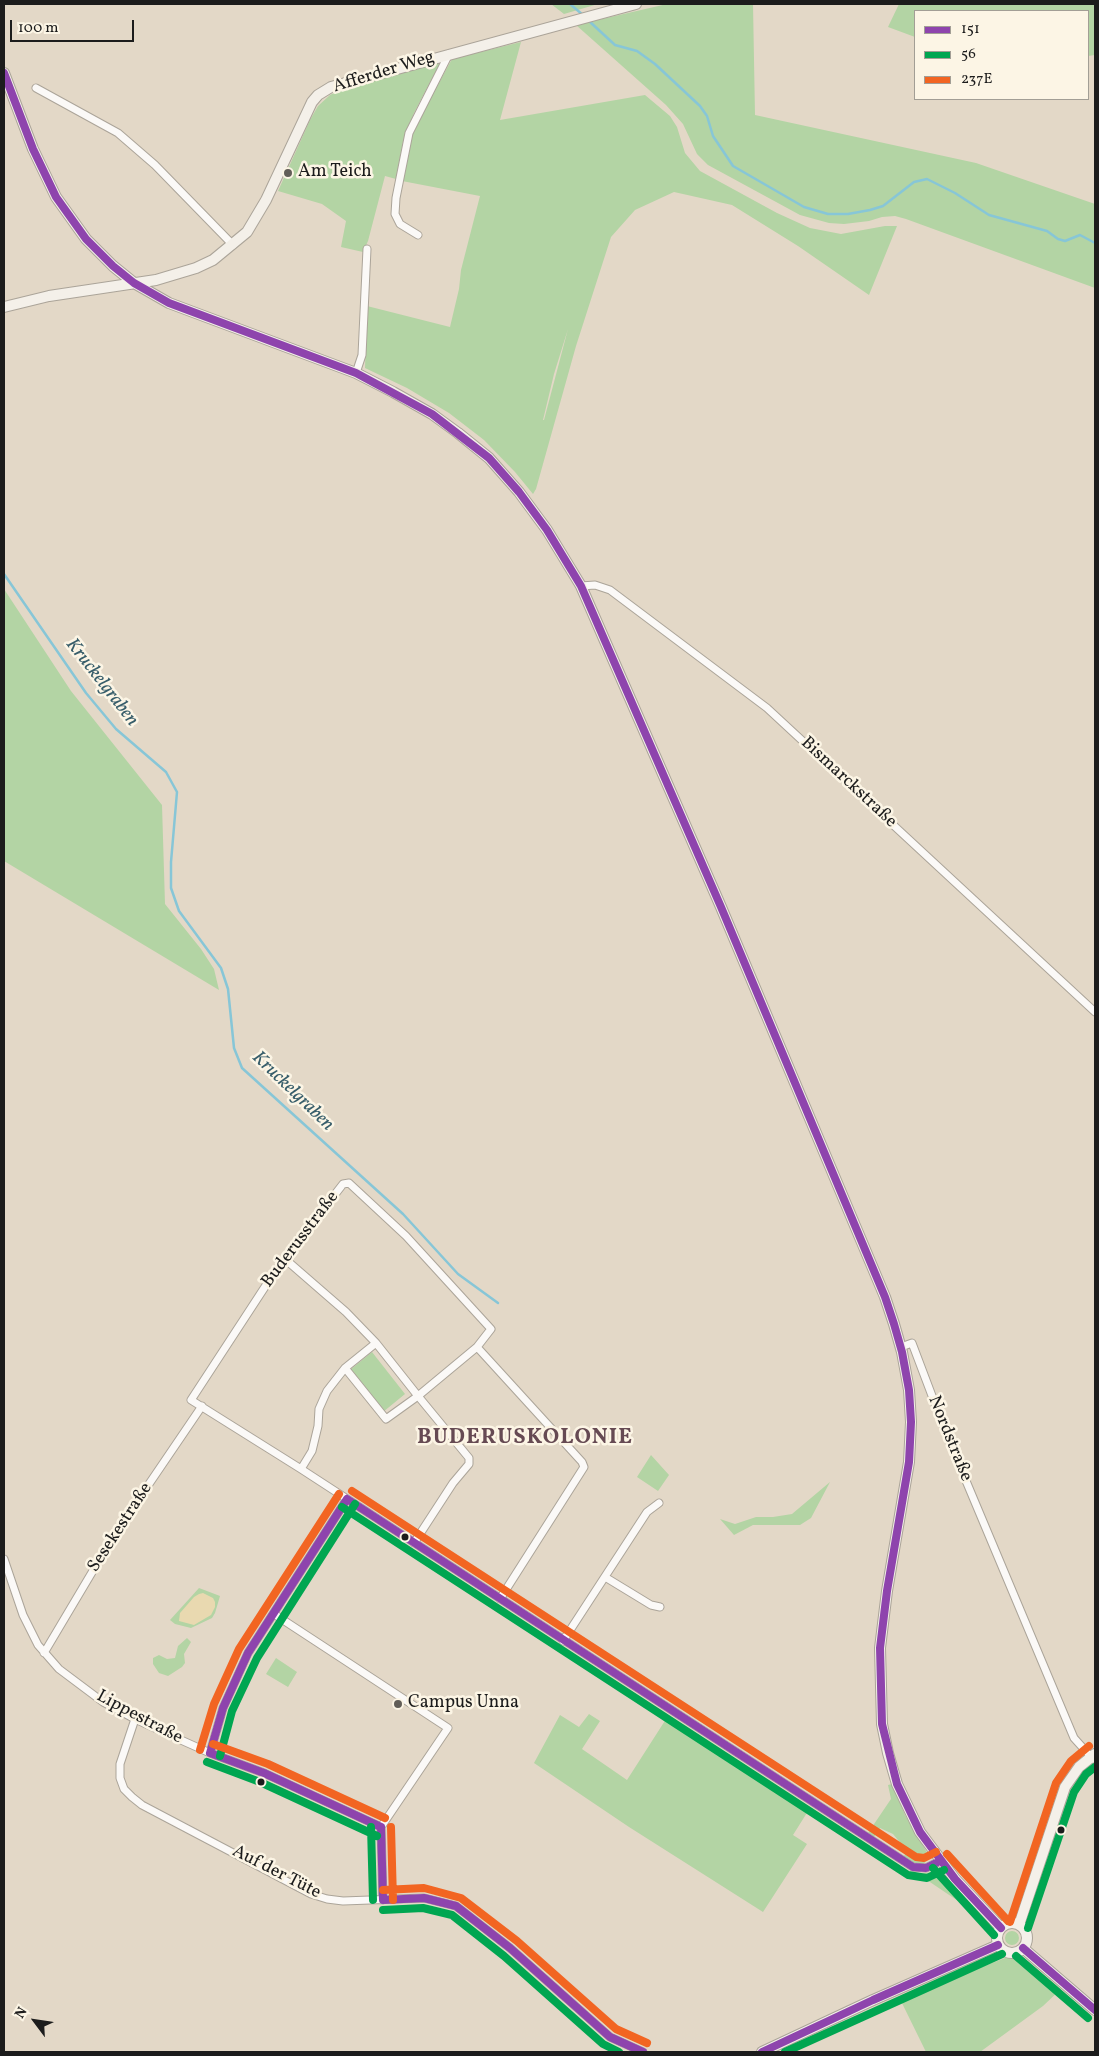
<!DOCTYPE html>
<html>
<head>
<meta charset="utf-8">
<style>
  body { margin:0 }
  #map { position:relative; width:1099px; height:2056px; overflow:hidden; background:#e3d8c7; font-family:Vollkorn,serif }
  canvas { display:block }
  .frame { position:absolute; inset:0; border:5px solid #1c1c1c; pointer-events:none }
  .legend { position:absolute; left:914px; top:10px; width:175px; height:90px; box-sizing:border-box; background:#fcf5e5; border:1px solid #a29e95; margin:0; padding:6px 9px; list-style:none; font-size:15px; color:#1c1c1c }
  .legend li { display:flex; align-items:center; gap:10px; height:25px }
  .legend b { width:25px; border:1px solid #a29e95 }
  .north { position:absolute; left:10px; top:1996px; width:50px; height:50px; -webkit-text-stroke:4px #fcf5e5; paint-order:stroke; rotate:301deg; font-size:14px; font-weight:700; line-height:20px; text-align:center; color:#1c1c1c }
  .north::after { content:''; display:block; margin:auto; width:18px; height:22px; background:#1c1c1c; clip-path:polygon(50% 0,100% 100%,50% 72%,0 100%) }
  .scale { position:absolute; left:10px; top:20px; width:124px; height:22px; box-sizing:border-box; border:2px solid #1c1c1c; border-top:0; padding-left:6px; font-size:15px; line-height:18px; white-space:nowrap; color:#1c1c1c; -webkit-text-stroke:4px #fcf5e5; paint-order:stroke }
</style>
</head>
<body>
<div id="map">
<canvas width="1099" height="2056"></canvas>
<div class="frame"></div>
<ul class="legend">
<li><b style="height:6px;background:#8e44ad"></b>151</li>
<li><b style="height:6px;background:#00a651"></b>56</li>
<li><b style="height:6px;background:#f26522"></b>237E</li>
</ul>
<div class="north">N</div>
<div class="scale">100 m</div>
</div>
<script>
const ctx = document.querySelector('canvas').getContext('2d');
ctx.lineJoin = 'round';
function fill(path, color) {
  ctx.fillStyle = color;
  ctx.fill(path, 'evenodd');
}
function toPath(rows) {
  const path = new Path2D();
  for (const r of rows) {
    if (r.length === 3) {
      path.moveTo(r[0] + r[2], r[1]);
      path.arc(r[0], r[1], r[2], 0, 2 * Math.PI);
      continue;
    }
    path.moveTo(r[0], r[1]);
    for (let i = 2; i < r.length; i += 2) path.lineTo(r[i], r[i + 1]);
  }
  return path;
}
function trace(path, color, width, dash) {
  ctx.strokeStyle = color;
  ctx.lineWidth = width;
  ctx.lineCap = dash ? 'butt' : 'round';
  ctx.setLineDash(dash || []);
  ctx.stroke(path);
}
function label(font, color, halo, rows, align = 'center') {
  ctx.font = font + ' Vollkorn,serif';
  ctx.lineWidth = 5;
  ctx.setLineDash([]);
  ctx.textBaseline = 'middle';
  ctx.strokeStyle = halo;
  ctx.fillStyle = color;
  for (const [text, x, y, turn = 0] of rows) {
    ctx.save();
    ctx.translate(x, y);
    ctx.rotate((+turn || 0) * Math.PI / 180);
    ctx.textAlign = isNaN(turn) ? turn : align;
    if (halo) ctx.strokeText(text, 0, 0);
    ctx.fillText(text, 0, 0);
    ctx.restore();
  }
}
const green = toPath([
  [551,4,598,4,564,14],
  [667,4,753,4,755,115,976,163,1095,204,1095,288,906,219,895,216,882,217,869,221,844,224,829,223,800,215,708,165,697,154,683,124,666,105,576,25],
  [899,4,1095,4,1095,55,1088,56,1088,11,915,11,915,37,888,27],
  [521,42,500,120,645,95,670,116,677,127,685,153,700,171,777,213,810,228,841,234,885,226,897,226,869,295,798,246,732,205,674,192,635,210,611,237,576,346,536,489,533,494,515,472,484,440,449,413,407,388,365,368,367,306,450,327,459,289,461,270,480,196,402,181,412,132,452,59],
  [568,329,544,420,543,420,554,374],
  [440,63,414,113,403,142,396,179,385,176,368,241,363,252,341,247,346,221,322,204,278,191,310,120,318,106,330,95,342,89],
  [4,589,71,691,162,805,165,904,201,949,214,969,219,990,4,861],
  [372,1352,405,1394,383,1412,350,1370],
  [651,1455,669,1475,658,1491,637,1477],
  [830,1482,811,1518,800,1525,753,1525,734,1535,720,1519,735,1524,756,1517,773,1517,792,1514],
  [199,1588,220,1596,215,1613,212,1618,191,1628,175,1624,170,1620],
  [187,1638,191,1642,184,1654,185,1663,182,1667,168,1676,159,1673,153,1664,153,1658,159,1655,167,1659,175,1658,178,1646],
  [276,1658,297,1672,288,1687,266,1674],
  [589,1714,600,1721,582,1749,627,1780,668,1716,810,1808,793,1835,807,1844,763,1912,629,1827,534,1763,560,1715,579,1727],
  [892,1784,905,1815,929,1856,924,1864,914,1863,904,1856,907,1851,893,1834,880,1828,874,1837,868,1833,891,1799,888,1785],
  [932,1872,940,1874,946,1879,970,1907,967,1907,918,1874],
  [1012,1938,7],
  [1005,1958,1019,1958,1044,1975,1061,1989,1043,2006,980,2052,926,2052,899,1997,977,1965,982,1967]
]);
const sand = toPath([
  [203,1593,213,1598,215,1602,215,1607,211,1615,194,1625,179,1621,180,1613,194,1597,199,1594]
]);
const stream = toPath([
  [570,4,583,15],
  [589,21,615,45,637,51,655,64,700,106,707,116,713,136,733,166,804,207,828,214,848,214,870,210,883,206,914,182,927,179,955,193,989,215,1047,231,1058,239,1065,241,1080,235,1095,243],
  [4,574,86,693,116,729,166,772,177,792,171,862,171,888,179,911,221,968,228,989,234,1048,242,1068,403,1214,458,1274,498,1303]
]);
const street = toPath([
  [36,88,118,133,155,165,233,245],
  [418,235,400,224,395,214,396,198,409,133,449,54],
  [356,373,362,355,367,249],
  [581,586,595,585,610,590,767,708,1095,1012],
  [285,1259,346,1312,376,1343],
  [477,1347,582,1462,584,1467,500,1599],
  [901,1347,912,1343,948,1438,1074,1738,1093,1759],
  [345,1368,386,1419,418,1396,469,1458,469,1464,453,1483,414,1543],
  [301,1469,312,1451,318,1426,319,1409,327,1391,345,1368,376,1343,418,1396,477,1347,491,1329,406,1236,349,1183,343,1184,274,1273,191,1400,301,1469,913,1867,926,1868,940,1861],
  [4,1559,23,1615,38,1645,59,1669,103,1702,135,1719,172,1736,210,1753,264,1773,381,1827],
  [605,1577,651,1605,660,1607],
  [274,1614,448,1728,381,1827],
  [563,1641,647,1512,659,1503],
  [44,1653,113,1537,202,1406],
  [135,1719,120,1764,120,1778,124,1789,132,1797,142,1805,311,1894,327,1899,343,1901,424,1898,456,1906,510,1948,610,2037,643,2052],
  [210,1753,223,1708,248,1653,347,1499],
  [381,1827,383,1900]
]);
const secondary = toPath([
  [4,73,33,149,56,197,86,239,113,266,134,283,169,303,356,373,393,392,432,414,458,433,489,458,519,492,547,530,581,586,721,907,885,1297,894,1324,902,1352,909,1390,911,1422,909,1462,887,1591,880,1648,882,1724,888,1753,897,1784,920,1832,955,1879,1001,1928],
  [4,307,49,296,156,280,196,268,213,260,247,232,266,200,312,102,318,95,331,87,636,4],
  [1012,1938,15],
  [1019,1925,1065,1787,1079,1767,1095,1754],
  [1023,1948,1095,2010],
  [762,2052,873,2000,998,1945]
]);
const bus1 = toPath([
  [4,73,33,149,56,197,86,239,113,266,134,283,169,303,356,373,432,414,489,458,519,492,547,530,581,586,721,907,885,1297,894,1324,902,1352,909,1390,911,1422,909,1462,887,1591,880,1648,882,1724,897,1784,920,1832,955,1879,1001,1928],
  [347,1499,913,1867,926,1868,940,1861],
  [210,1753,223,1708,248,1653,347,1499],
  [210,1753,264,1773,381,1827],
  [381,1827,383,1900],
  [383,1900,424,1898,456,1906,510,1948,610,2037,643,2052],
  [1023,1948,1095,2010],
  [762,2052,873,2000,998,1945]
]);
const bus2 = toPath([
  [342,1507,908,1875,927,1878,944,1870],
  [220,1756,232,1711,257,1658,355,1504],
  [207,1762,260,1782,377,1836],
  [371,1827,373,1900],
  [933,1868,994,1935],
  [383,1910,423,1908,452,1915,504,1956,603,2044,619,2052],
  [1028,1928,1074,1792,1086,1774,1095,1767],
  [1016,1956,1088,2018],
  [785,2052,1002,1954]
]);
const bus3 = toPath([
  [352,1491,916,1857,924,1858,936,1852],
  [213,1744,268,1764,385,1818],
  [200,1750,214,1704,239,1649,339,1494],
  [391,1827,393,1900],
  [947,1854,1008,1921],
  [383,1890,424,1888,461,1898,517,1941,616,2029,647,2043],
  [1010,1922,1056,1783,1071,1761,1089,1746]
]);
const markers = [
  [288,173,5,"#625e58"],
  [405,1537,4.5,"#1c1c1c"],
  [398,1704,5,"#625e58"],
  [261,1782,4.5,"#1c1c1c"],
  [1061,1830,4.5,"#1c1c1c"]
];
const streetNames = [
  ["Afferder Weg",384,73,-17],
  ["Bismarckstraße",848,783,43],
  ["Buderusstraße",301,1240,-53],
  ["Nordstraße",949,1439,68],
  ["Sesekestraße",121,1528,-57],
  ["Lippestraße",139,1718,28],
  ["Auf der Tüte",276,1873,27]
];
const poiNames = [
  ["Am Teich",298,173],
  ["Campus Unna",408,1704]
];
const waterNames = [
  ["Kruckelgraben",101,683,52],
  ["Kruckelgraben",292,1092,44]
];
const districtNames = [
  ["BUDERUSKOLONIE",525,1439]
];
fill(green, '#b3d4a4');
fill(sand, '#e9d9b0');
trace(stream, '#87c6d7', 2.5);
trace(street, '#aba499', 9);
trace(secondary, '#aba499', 12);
trace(street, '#fbf9f7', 7);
trace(secondary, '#f4f0e9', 10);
trace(bus1, '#8e44ad', 8);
trace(bus2, '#00a651', 8);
trace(bus3, '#f26522', 8);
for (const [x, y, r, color] of markers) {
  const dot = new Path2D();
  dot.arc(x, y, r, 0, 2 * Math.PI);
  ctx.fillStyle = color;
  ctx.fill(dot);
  trace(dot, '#fcf5e5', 2);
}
label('18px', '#1c1c1c', '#fcf5e5', streetNames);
label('18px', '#1c1c1c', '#fcf5e5', poiNames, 'left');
label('italic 19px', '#375d6a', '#fcf5e5', waterNames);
ctx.letterSpacing = '1px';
label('bold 22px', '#664a53', '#fcf5e5', districtNames);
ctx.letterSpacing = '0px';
</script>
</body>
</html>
